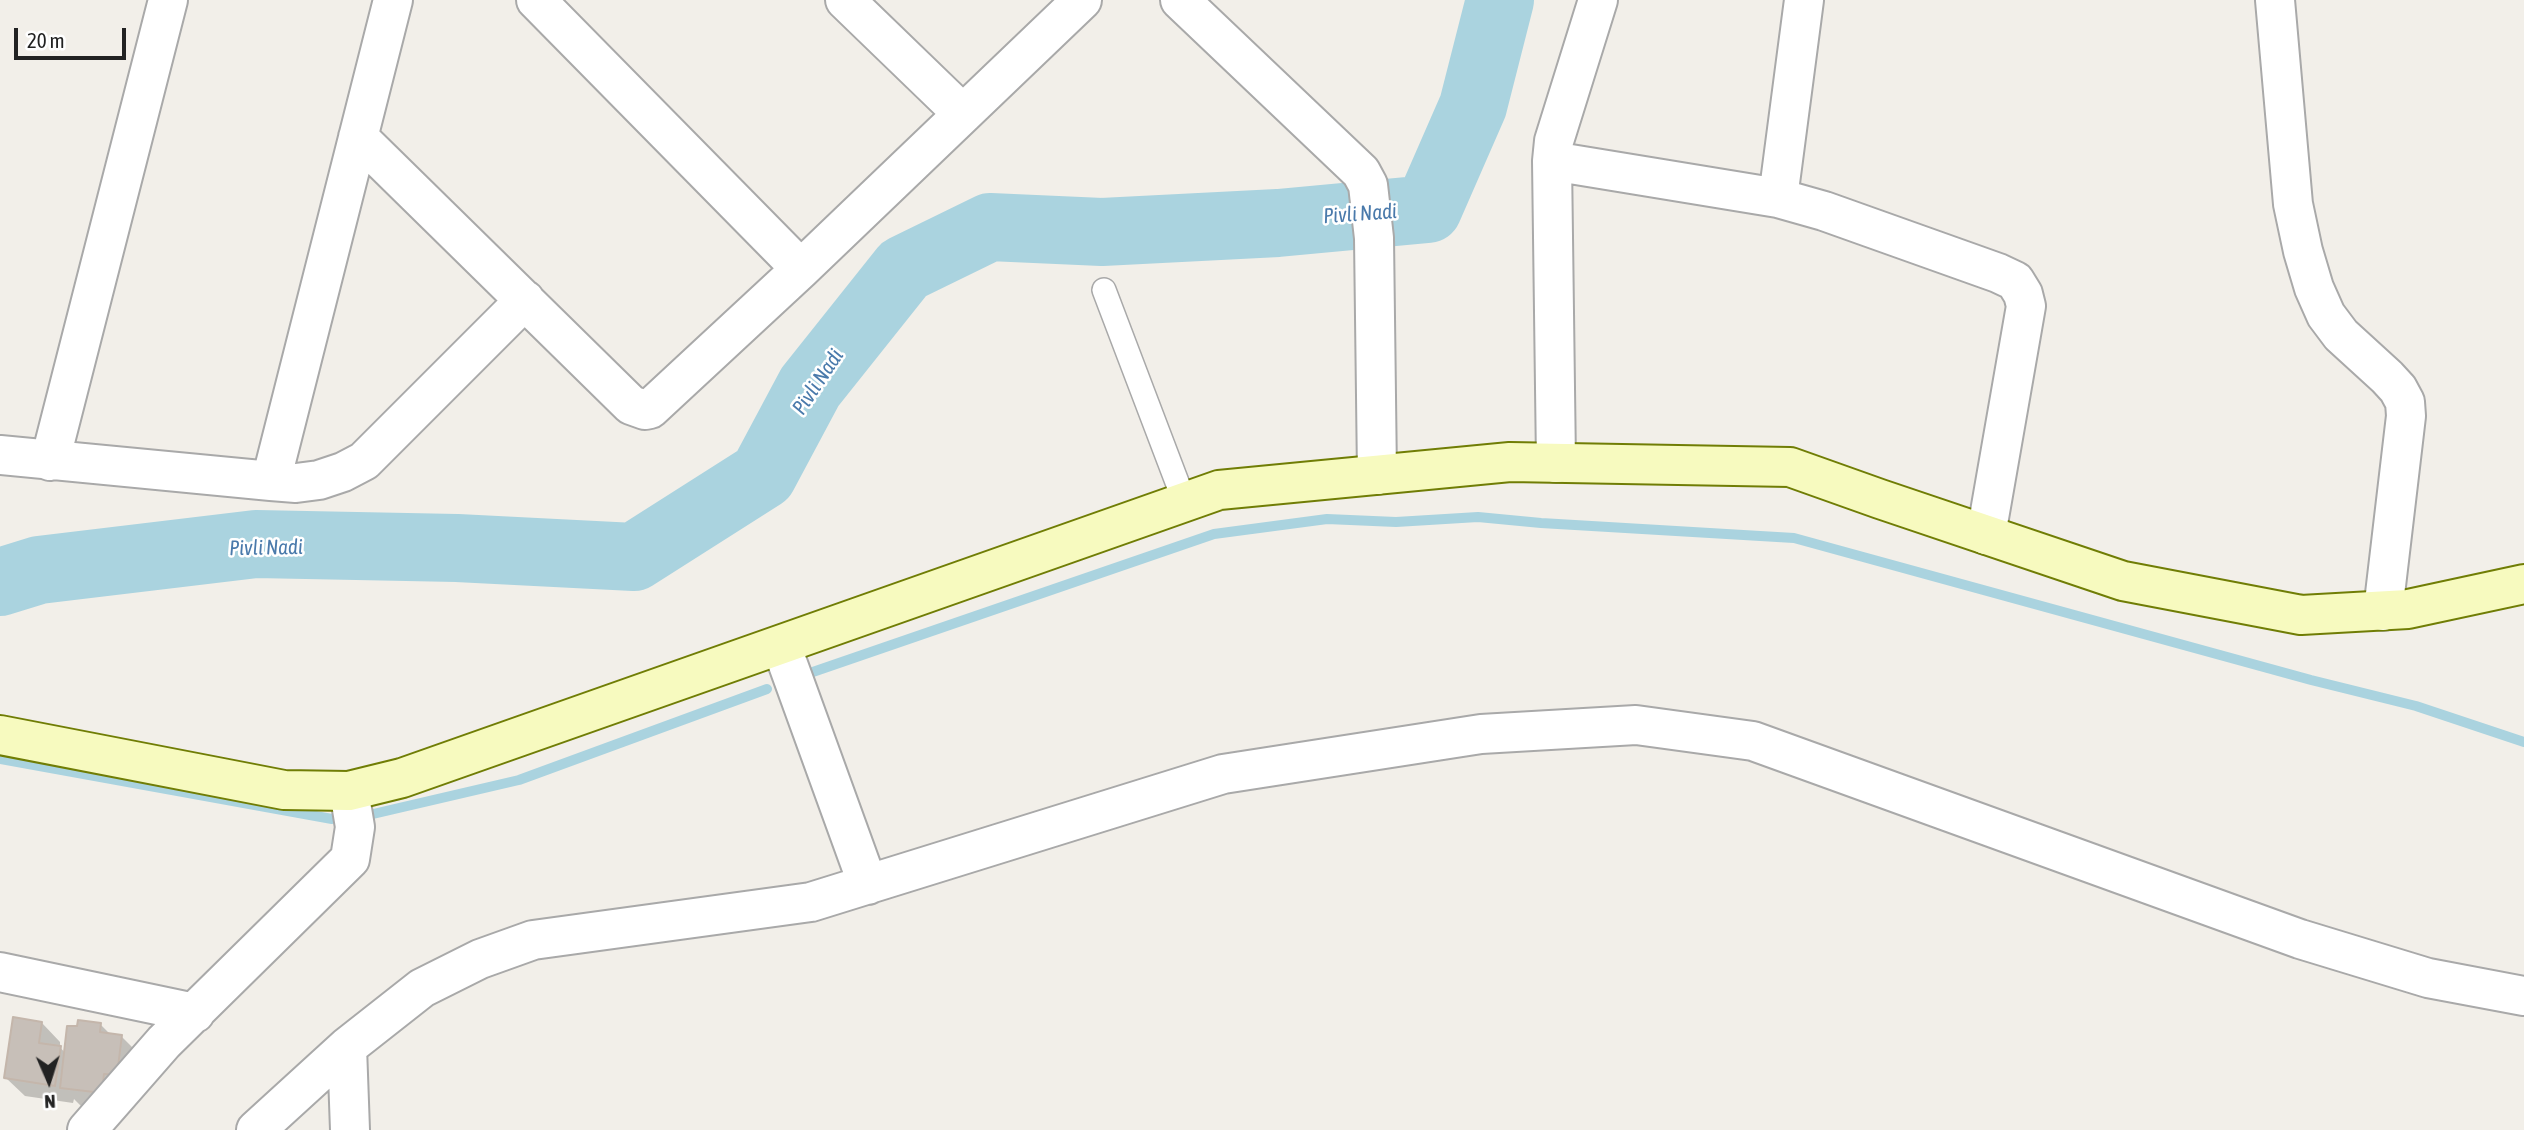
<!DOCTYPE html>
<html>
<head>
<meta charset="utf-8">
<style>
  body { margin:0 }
  #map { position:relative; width:2524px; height:1130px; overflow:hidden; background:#f2efe9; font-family:"Asap Condensed",sans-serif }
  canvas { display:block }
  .north { position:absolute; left:14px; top:1046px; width:70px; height:70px; -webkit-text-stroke:5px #fff; paint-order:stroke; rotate:177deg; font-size:19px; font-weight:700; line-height:28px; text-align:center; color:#222 }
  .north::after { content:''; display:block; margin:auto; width:24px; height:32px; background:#222; clip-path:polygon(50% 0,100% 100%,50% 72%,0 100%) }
  .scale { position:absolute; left:14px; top:28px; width:112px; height:32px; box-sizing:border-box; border:4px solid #222; border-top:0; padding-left:9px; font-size:21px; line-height:24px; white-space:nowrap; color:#222; -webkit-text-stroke:5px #fff; paint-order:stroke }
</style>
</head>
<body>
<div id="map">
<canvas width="2524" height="1130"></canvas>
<div class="north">N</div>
<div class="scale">20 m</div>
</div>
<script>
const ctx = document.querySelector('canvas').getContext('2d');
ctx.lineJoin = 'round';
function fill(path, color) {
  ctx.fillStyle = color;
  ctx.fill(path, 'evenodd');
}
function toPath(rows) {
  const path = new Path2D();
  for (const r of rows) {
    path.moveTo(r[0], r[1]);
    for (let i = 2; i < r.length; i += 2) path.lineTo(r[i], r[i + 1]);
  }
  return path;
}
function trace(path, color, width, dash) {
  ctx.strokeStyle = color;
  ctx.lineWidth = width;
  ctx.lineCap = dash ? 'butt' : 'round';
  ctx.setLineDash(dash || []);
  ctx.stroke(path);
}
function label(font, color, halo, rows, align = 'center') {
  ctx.font = font + ' "Asap Condensed",sans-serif';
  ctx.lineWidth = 5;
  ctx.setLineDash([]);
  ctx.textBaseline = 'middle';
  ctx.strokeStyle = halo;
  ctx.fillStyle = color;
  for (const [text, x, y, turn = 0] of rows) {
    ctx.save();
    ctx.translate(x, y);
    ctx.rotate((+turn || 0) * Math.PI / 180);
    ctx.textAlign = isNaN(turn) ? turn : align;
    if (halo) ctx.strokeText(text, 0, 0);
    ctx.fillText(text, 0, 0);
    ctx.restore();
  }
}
const shadow = toPath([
  [42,1023,60,1042,60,1047,65,1053,100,1024,111,1035,121,1036,140,1055,120,1110,81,1106,74,1099,73,1103,25,1096,6,1078]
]);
const stream = toPath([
  [807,674,1214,534,1327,519,1396,522,1478,517,1541,523,1794,538,2311,680,2416,706,2524,742],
  [0,759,332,819],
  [373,814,519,780,767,689]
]);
const river = toPath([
  [0,582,39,570,256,544,457,548,634,557,763,475,810,387,904,269,990,227,1102,232,1278,223,1428,209,1473,106,1500,0]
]);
const building = toPath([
  [13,1017,42,1022,39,1043,61,1046,55,1086,4,1078,13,1017],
  [78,1020,101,1023,100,1032,122,1035,117,1075,104,1074,102,1093,60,1088,67,1026,77,1026,78,1020]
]);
const lane = toPath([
  [1104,290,1185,503]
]);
const street = toPath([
  [536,0,801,269],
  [845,0,963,114],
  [1180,0,1361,172,1368,185,1374,238,1377,475],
  [2275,0,2293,204,2303,251,2314,288,2326,315,2341,335,2387,377,2398,389,2405,402,2406,416,2383,611],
  [358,137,631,405,645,410,650,409,801,269,1082,0],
  [1552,161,1778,198,1824,211,1998,273,2015,281,2023,294,2026,306,1986,535],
  [1778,198,1804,0],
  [0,455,271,481,296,483,319,480,343,472,364,461,525,300],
  [50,461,168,0],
  [1556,463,1552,161,1554,141,1598,0],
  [271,481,393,0],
  [781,645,868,885],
  [0,972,195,1013],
  [347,1047,350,1130],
  [87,1130,164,1042,350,859,355,827,349,791],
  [256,1130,347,1047,422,988,480,959,533,940,811,902,1223,774,1481,734,1636,725,1753,741,2300,939,2428,978,2524,996]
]);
const secondary = toPath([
  [0,735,284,790,349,791,402,778,1219,490,1510,462,1790,467,1880,499,2123,581,2301,615,2408,609,2524,584]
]);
const waterNames = [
  ["Pivli Nadi",1360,214,-4],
  ["Pivli Nadi",818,382,-56],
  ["Pivli Nadi",266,548,-1]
];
fill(shadow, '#0003');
trace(stream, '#aad3df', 10);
trace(river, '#aad3df', 68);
fill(building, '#c7bfb8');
trace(building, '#c4b6ab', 2);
trace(lane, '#a9a9a9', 26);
trace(street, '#a9a9a9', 42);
trace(secondary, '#707d05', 42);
trace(lane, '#fff', 23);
trace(street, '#fff', 38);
trace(secondary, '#f7fabf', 38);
label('italic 21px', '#4a7aab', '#fff', waterNames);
</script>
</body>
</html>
